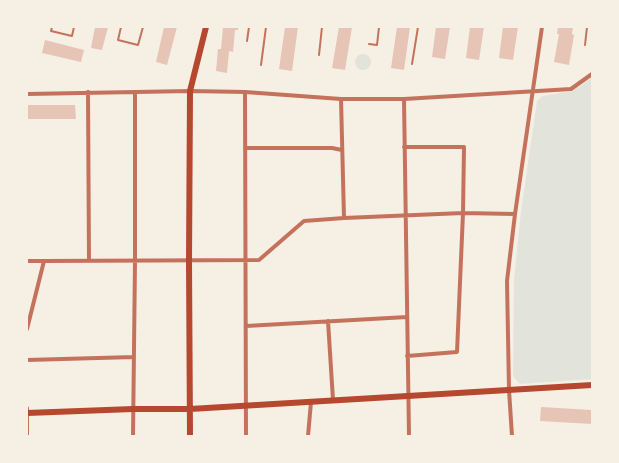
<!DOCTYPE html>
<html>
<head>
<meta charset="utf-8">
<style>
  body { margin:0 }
  #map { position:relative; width:619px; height:463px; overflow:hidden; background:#f6efe4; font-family:Figtree,sans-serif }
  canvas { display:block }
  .frame { position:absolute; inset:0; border:28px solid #f6efe4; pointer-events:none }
</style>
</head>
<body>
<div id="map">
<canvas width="619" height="463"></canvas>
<div class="frame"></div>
</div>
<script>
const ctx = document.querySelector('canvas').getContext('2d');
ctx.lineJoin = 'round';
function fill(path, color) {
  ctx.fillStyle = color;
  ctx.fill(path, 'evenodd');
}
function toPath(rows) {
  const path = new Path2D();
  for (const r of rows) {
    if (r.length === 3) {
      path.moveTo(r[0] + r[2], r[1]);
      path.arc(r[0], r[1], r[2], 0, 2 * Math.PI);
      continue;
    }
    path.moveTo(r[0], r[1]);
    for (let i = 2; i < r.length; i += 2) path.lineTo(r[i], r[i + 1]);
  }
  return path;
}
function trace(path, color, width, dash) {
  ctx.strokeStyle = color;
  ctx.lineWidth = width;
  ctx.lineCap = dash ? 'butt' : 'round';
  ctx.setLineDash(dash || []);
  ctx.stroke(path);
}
const green = toPath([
  [363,62,8],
  [592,78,592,379,520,384,513,376,514,280,521,211,537,101,542,96,573,91]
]);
const building = toPath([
  [95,27,108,27,102,50,91,48],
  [164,27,177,27,167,65,156,62],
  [223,27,238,27,238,30,235,30,233,52,229,51,227,73,216,71,218,49,221,49],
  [285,27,298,27,292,71,279,69],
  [339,27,352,27,345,70,332,68],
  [397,27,410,27,404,70,391,68],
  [436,27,450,27,445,59,432,57],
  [470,27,484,27,479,60,466,58],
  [503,27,518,27,513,60,499,58],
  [558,27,573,27,572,34,574,35,569,65,554,62,559,34,557,34],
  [45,40,84,50,81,62,42,53],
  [27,105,75,105,76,119,27,119],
  [541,407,592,410,592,424,540,421]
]);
const service = toPath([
  [52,27,51,31,72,36,74,27],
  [121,27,118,40,138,45,143,27],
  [247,41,249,27],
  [369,44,377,45,379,27],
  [585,45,587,27],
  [319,55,322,27],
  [412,64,418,27],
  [261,65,266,27]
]);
const minor = toPath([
  [88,92,89,261],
  [245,92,246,436],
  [27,94,190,91,245,92,341,99,404,99,571,89,592,74],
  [341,99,344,218],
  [404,99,409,436],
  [404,147,464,147,463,213,457,352,407,356],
  [245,148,332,148,342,150],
  [27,261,44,261],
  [328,321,333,400],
  [246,326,407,317],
  [27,329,44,261,259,260,304,221,344,218,463,213,515,214],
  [27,360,134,357],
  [27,408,27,436],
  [133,436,135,261,135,92],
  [308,436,311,402],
  [512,436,509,390,507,281,515,214,542,27]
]);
const secondary = toPath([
  [27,413,133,409,190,409,592,385],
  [190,436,189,261,190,91,206,27]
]);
fill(green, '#e2e4dc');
fill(building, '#e6c5b7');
trace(service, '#c5725c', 2);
trace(minor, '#c5725c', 4);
trace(secondary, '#b5482f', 6);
</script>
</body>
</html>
